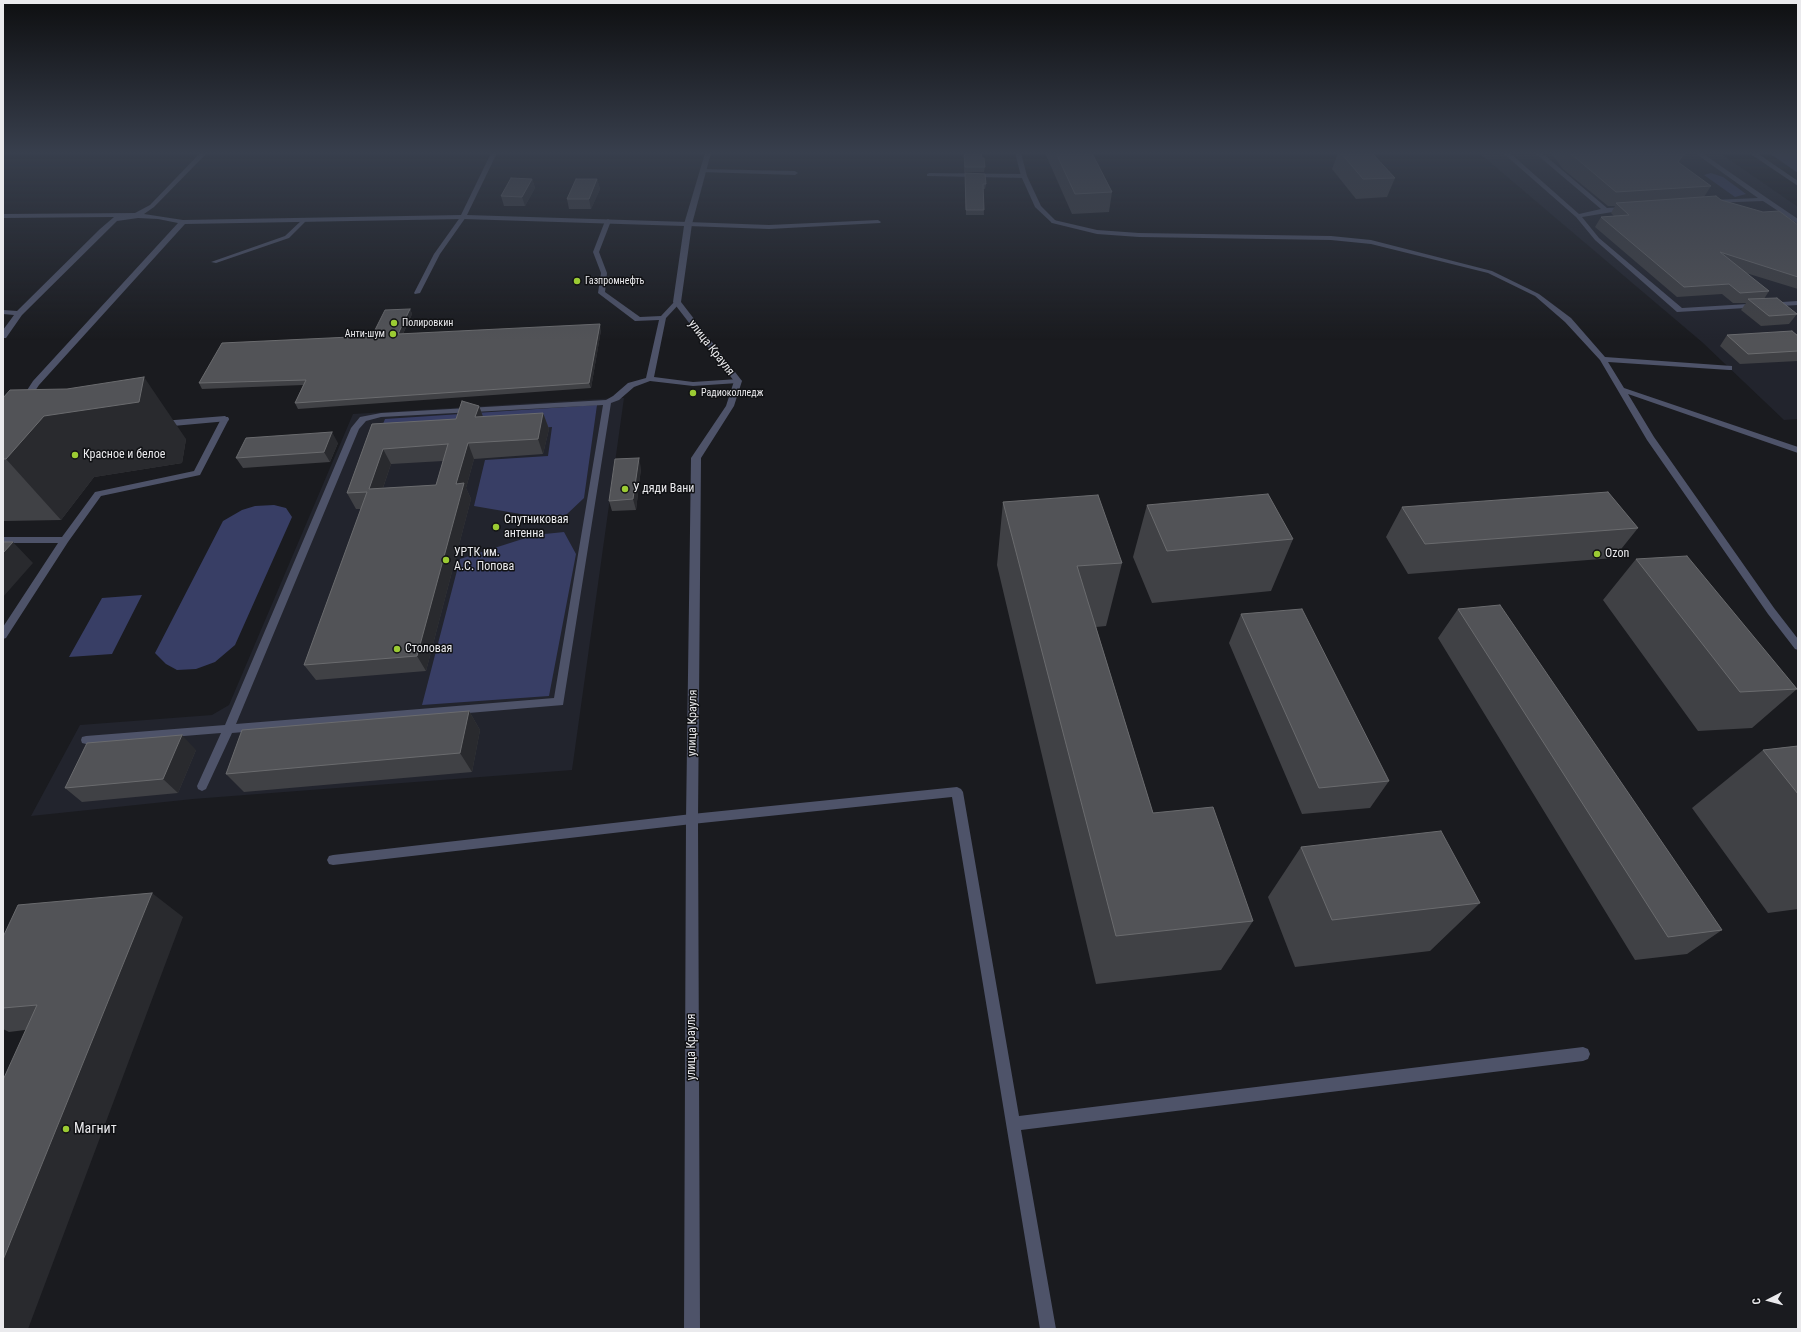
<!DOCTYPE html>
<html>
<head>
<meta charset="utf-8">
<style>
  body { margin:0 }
  #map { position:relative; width:1801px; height:1332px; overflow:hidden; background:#1a1b1f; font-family:"Roboto Condensed",sans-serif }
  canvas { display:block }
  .frame { position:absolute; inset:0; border:4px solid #eaeaed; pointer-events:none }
  .north { position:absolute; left:1749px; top:1280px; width:40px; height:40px; -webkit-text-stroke:3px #111215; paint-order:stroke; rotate:264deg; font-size:11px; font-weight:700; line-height:16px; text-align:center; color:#eaeaed }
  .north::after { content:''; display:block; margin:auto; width:14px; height:18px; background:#eaeaed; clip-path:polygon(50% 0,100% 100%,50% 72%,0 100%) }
</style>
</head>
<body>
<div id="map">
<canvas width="1801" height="1332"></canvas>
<div class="frame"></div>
<div class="north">С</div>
</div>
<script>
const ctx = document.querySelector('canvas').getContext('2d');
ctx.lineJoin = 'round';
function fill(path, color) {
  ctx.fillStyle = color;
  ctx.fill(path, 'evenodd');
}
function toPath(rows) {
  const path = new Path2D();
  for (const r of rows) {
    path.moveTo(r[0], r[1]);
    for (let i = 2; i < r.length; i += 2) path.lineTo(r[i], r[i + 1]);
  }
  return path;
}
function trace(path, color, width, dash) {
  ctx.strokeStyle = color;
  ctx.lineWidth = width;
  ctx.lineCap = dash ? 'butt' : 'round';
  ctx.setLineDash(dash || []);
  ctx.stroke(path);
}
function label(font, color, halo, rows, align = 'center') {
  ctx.font = font + ' "Roboto Condensed",sans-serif';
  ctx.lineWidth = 3;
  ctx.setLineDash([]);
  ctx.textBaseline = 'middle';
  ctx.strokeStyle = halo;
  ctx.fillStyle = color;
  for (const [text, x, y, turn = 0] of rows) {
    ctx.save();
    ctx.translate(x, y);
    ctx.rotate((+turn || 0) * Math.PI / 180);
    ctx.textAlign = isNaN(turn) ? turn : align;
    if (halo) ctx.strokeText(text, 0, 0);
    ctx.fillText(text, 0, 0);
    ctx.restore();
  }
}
const built = toPath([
  [1479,153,1720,153,1798,207,1798,419,1784,420,1702,342],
  [616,398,624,398,572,770,193,799,31,816,80,725,212,715,229,705,353,414]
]);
const green = toPath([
  [1769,153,1798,153,1798,173],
  [1711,173,1723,177,1746,194,1735,197,1704,175],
  [597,405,584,498,566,515,538,517,474,506,485,460,548,456,552,427,377,439,385,419],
  [274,505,286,508,292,517,235,645,215,662,196,669,177,670,166,664,155,653,223,521,242,510,255,506],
  [564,532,576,554,549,696,422,705,460,559,535,535],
  [142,595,112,654,69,657,102,598]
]);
const service = toPath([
  [1503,153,1510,153,1579,214,1601,209,1535,153,1542,153,1607,208,1627,207,1628,208,1625,210,1582,217,1599,238,1682,308,1798,301,1798,305,1677,312,1595,240,1576,217,1503,153],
  [1695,153,1702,153,1767,198,1798,219,1798,224,1763,201,1711,203,1710,202,1713,200,1758,198,1695,153],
  [702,169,795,171,798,173,795,175,700,172,700,170,702,169],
  [929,173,1024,174,1027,176,1024,178,927,176,927,174,929,173],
  [461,216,466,217,440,254,420,293,415,294,414,293,434,254,461,216],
  [303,219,306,221,289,238,216,263,211,262,285,236,303,219],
  [608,219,611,221,599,252,607,273,605,292,640,317,661,316,675,301,681,302,666,318,654,377,693,382,738,379,742,381,738,383,693,386,650,381,634,387,619,400,611,403,563,705,232,733,206,789,202,791,198,789,197,786,221,733,86,744,82,743,81,740,82,737,86,736,225,725,351,428,360,417,381,413,606,400,613,396,628,383,646,378,659,320,635,321,598,293,601,273,593,252,605,221,608,219],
  [603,405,554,698,236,724,359,429,366,421,381,417,603,405],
  [878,220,881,222,880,223,769,229,688,226,685,224,688,222,769,225,878,220],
  [1054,220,1097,230,1139,233,1331,236,1371,240,1492,271,1539,294,1571,318,1605,357,1732,366,1732,370,1729,370,1608,362,1624,388,1798,447,1798,453,1628,394,1654,437,1774,608,1798,639,1798,650,1795,649,1768,614,1647,440,1600,360,1565,322,1535,296,1488,273,1371,244,1331,240,1139,237,1097,234,1052,223,1051,222,1054,220],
  [222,417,228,417,229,419,200,475,101,496,68,542,6,638,3,639,3,627,58,543,3,543,3,537,62,537,95,492,194,471,222,417],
  [957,787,961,789,963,792,1019,1116,1583,1047,1588,1049,1590,1054,1588,1059,1583,1061,1021,1130,1056,1329,1040,1329,952,797,692,824,333,865,329,864,327,860,329,856,333,855,692,814,957,787]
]);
const minor = toPath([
  [200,153,207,153,154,207,144,214,183,220,461,215,491,153,497,153,467,215,688,222,692,224,681,302,742,381,734,406,701,458,698,819,700,1329,684,1329,686,819,691,458,726,406,734,381,673,302,684,226,463,219,185,224,39,385,27,403,21,403,20,401,33,381,178,223,158,219,138,218,117,221,22,315,6,338,3,338,3,330,14,315,3,314,3,310,17,311,100,229,114,217,3,218,3,214,135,213,150,205,200,153],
  [1015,153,1021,153,1027,176,1041,206,1056,221,1056,223,1052,223,1035,207,1021,176,1015,153],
  [1749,153,1757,153,1798,181,1798,186,1749,153],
  [225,416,229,419,228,421,162,427,158,424,162,421,225,416]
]);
const tertiary = toPath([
  [705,153,711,153,692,224,688,226,684,224,705,153]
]);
const wall = toPath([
  [964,153,982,158,985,167,984,172,964,172],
  [1045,153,1092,153,1112,192,1109,212,1072,214],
  [1338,153,1372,153,1395,178,1387,197,1356,199,1332,169],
  [1551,153,1688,153,1683,161,1680,164,1711,186,1704,197,1721,200,1798,225,1798,289,1746,273,1769,291,1764,299,1797,314,1789,324,1761,326,1741,310,1746,303,1733,303,1722,294,1677,297,1595,227,1601,217,1614,216,1611,213,1615,206,1608,206,1563,169],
  [965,173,986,184,985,189,983,189,984,215,966,215],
  [532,179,535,188,525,206,504,206,501,196],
  [597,179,600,189,591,209,569,209,567,199],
  [410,309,412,314,403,334,601,330,591,388,298,409,295,403,303,385,202,389,199,383,372,336],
  [1727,335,1798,336,1798,361,1740,364,1720,346],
  [3,398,186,439,182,463,94,477,61,520,4,521,3,520],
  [479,406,483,417,543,413,549,429,543,454,474,459,466,488,471,499,426,671,316,680,304,665,361,509,356,509,347,493,372,424,456,419],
  [443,461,436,485,383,488,391,464],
  [338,443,330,462,243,468,236,458],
  [641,468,636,510,612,511,609,501],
  [1003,502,1122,563,1106,626,1096,627,1153,813,1253,921,1221,970,1096,984,997,565],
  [1147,505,1293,539,1271,591,1152,603,1133,557],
  [1402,507,1638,528,1614,558,1408,574,1386,537],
  [1636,559,1797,689,1752,728,1698,731,1603,600],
  [1458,609,1722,930,1687,954,1635,960,1438,638],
  [1241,614,1389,781,1370,808,1302,814,1229,643],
  [469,711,480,730,472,772,244,792,226,774],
  [1798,746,1798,909,1768,913,1692,808,1763,750],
  [196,750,178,793,82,802,65,788],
  [1301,847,1480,903,1430,951,1295,967,1268,897],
  [183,917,25,1030,9,1032,3,1029,3,937]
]);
const shadedWall = toPath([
  [1685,153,1688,153,1683,161,1669,176,1678,162],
  [532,179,535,188,525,206,522,197],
  [597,179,600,189,591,209,589,199],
  [410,309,412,314,400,340,398,334],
  [600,324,601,330,591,388,589,383],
  [144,377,186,439,182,463,94,477,61,520,6,459,44,416],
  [479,406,485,422,475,417],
  [543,413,549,429,543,454,538,439],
  [332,432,338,443,330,462,324,452],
  [468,443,474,459,466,488,471,499,426,671,417,656,456,484],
  [383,449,391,464,377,505,369,489],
  [639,458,641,468,636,510,633,499],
  [13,542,33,563,3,597,3,553],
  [469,711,480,730,472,772,460,753],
  [182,735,196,750,178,793,163,779],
  [152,893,183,917,28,1329,3,1329,3,1260]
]);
const building = toPath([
  [964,153,981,153,982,158,984,158,985,167,965,167,964,153],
  [1056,153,1092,153,1112,192,1075,194,1056,153],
  [1341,153,1372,153,1395,178,1363,179,1341,153],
  [1570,153,1685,153,1678,162,1711,186,1616,192,1570,153],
  [965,173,985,174,986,184,983,184,984,210,966,210,965,173],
  [511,178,532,179,522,197,501,196,511,178],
  [576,179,597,179,589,199,567,199,576,179],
  [1716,196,1721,200,1763,212,1779,211,1798,225,1798,277,1720,252,1769,291,1740,293,1729,284,1684,287,1601,217,1629,215,1616,203,1716,196],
  [1777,298,1797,314,1769,316,1748,299,1777,298],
  [410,309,398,334,600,324,589,383,295,403,306,380,199,383,222,343,372,336,385,310,410,309],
  [1792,331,1798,336,1798,351,1748,354,1727,335,1792,331],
  [144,377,139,402,44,416,6,459,3,459,3,398,10,390,67,389,144,377],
  [462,401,479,406,475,417,543,413,538,439,468,443,456,484,464,483,417,656,304,665,367,492,347,493,372,424,456,419,462,401],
  [448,444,436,485,369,489,383,449,448,444],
  [332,432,324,452,236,458,246,438,332,432],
  [639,458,633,499,609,501,615,459,639,458],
  [1608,492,1638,528,1425,544,1402,507,1608,492],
  [1268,494,1293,539,1167,551,1147,505,1268,494],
  [1098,495,1122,563,1077,566,1153,813,1213,807,1253,921,1116,936,1003,502,1098,495],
  [3,542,13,542,3,553,3,542],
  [1687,556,1797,689,1740,692,1636,559,1687,556],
  [1500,605,1722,930,1668,937,1458,609,1500,605],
  [1302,609,1389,781,1319,788,1241,614,1302,609],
  [469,711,460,753,226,774,242,730,469,711],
  [182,735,163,779,65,788,87,743,182,735],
  [1798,746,1798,794,1763,750,1798,746],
  [1441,831,1480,903,1332,920,1301,847,1441,831],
  [152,893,3,1260,3,1080,37,1005,3,1008,3,937,18,905,152,893]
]);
const markers = [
  [577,281,4,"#9bcb33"],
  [394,323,4,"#9bcb33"],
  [393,334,4,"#9bcb33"],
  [693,393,4,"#9bcb33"],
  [75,455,4,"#9bcb33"],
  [625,489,4,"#9bcb33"],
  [496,527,4,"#9bcb33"],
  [1597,554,4,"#9bcb33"],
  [446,560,4,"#9bcb33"],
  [397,649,4,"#9bcb33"],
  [66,1129,4,"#9bcb33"]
];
const farPoinames = [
  ["Газпромнефть",585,281],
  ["Полировкин",402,323],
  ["Анти-шум",385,334,"right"],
  ["Радиоколледж",701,393]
];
const streetNames = [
  ["улица Крауля",711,348,52],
  ["улица Крауля",693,723,-89],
  ["улица Крауля",692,1047,-90]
];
const poiNames = [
  ["Красное и белое",83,455],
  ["У дяди Вани",633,489],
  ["Спутниковая",504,520],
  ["антенна",504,534],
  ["УРТК им.",454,553],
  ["А.С. Попова",454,567],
  ["Ozon",1605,554],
  ["Столовая",405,649]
];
const nearPoinames = [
  ["Магнит",74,1129]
];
fill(built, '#22242d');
fill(green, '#383e65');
fill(service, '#4e5369');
fill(minor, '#4e5369');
fill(tertiary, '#4e5369');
fill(wall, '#404145');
fill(shadedWall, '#292a2e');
fill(building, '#525357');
trace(building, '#6a6b6e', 1);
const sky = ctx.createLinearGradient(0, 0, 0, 340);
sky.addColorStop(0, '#0e0f11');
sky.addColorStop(0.45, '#383f4d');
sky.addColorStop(1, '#383f4d00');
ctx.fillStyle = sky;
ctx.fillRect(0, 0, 1801, 340);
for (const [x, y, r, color] of markers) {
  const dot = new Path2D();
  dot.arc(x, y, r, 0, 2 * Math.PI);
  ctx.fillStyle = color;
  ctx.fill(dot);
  trace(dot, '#111215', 1.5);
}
label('10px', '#eaeaed', '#111215', farPoinames, 'left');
label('12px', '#eaeaed', '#111215', streetNames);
label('12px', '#eaeaed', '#111215', poiNames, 'left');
label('14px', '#eaeaed', '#111215', nearPoinames, 'left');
</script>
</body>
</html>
